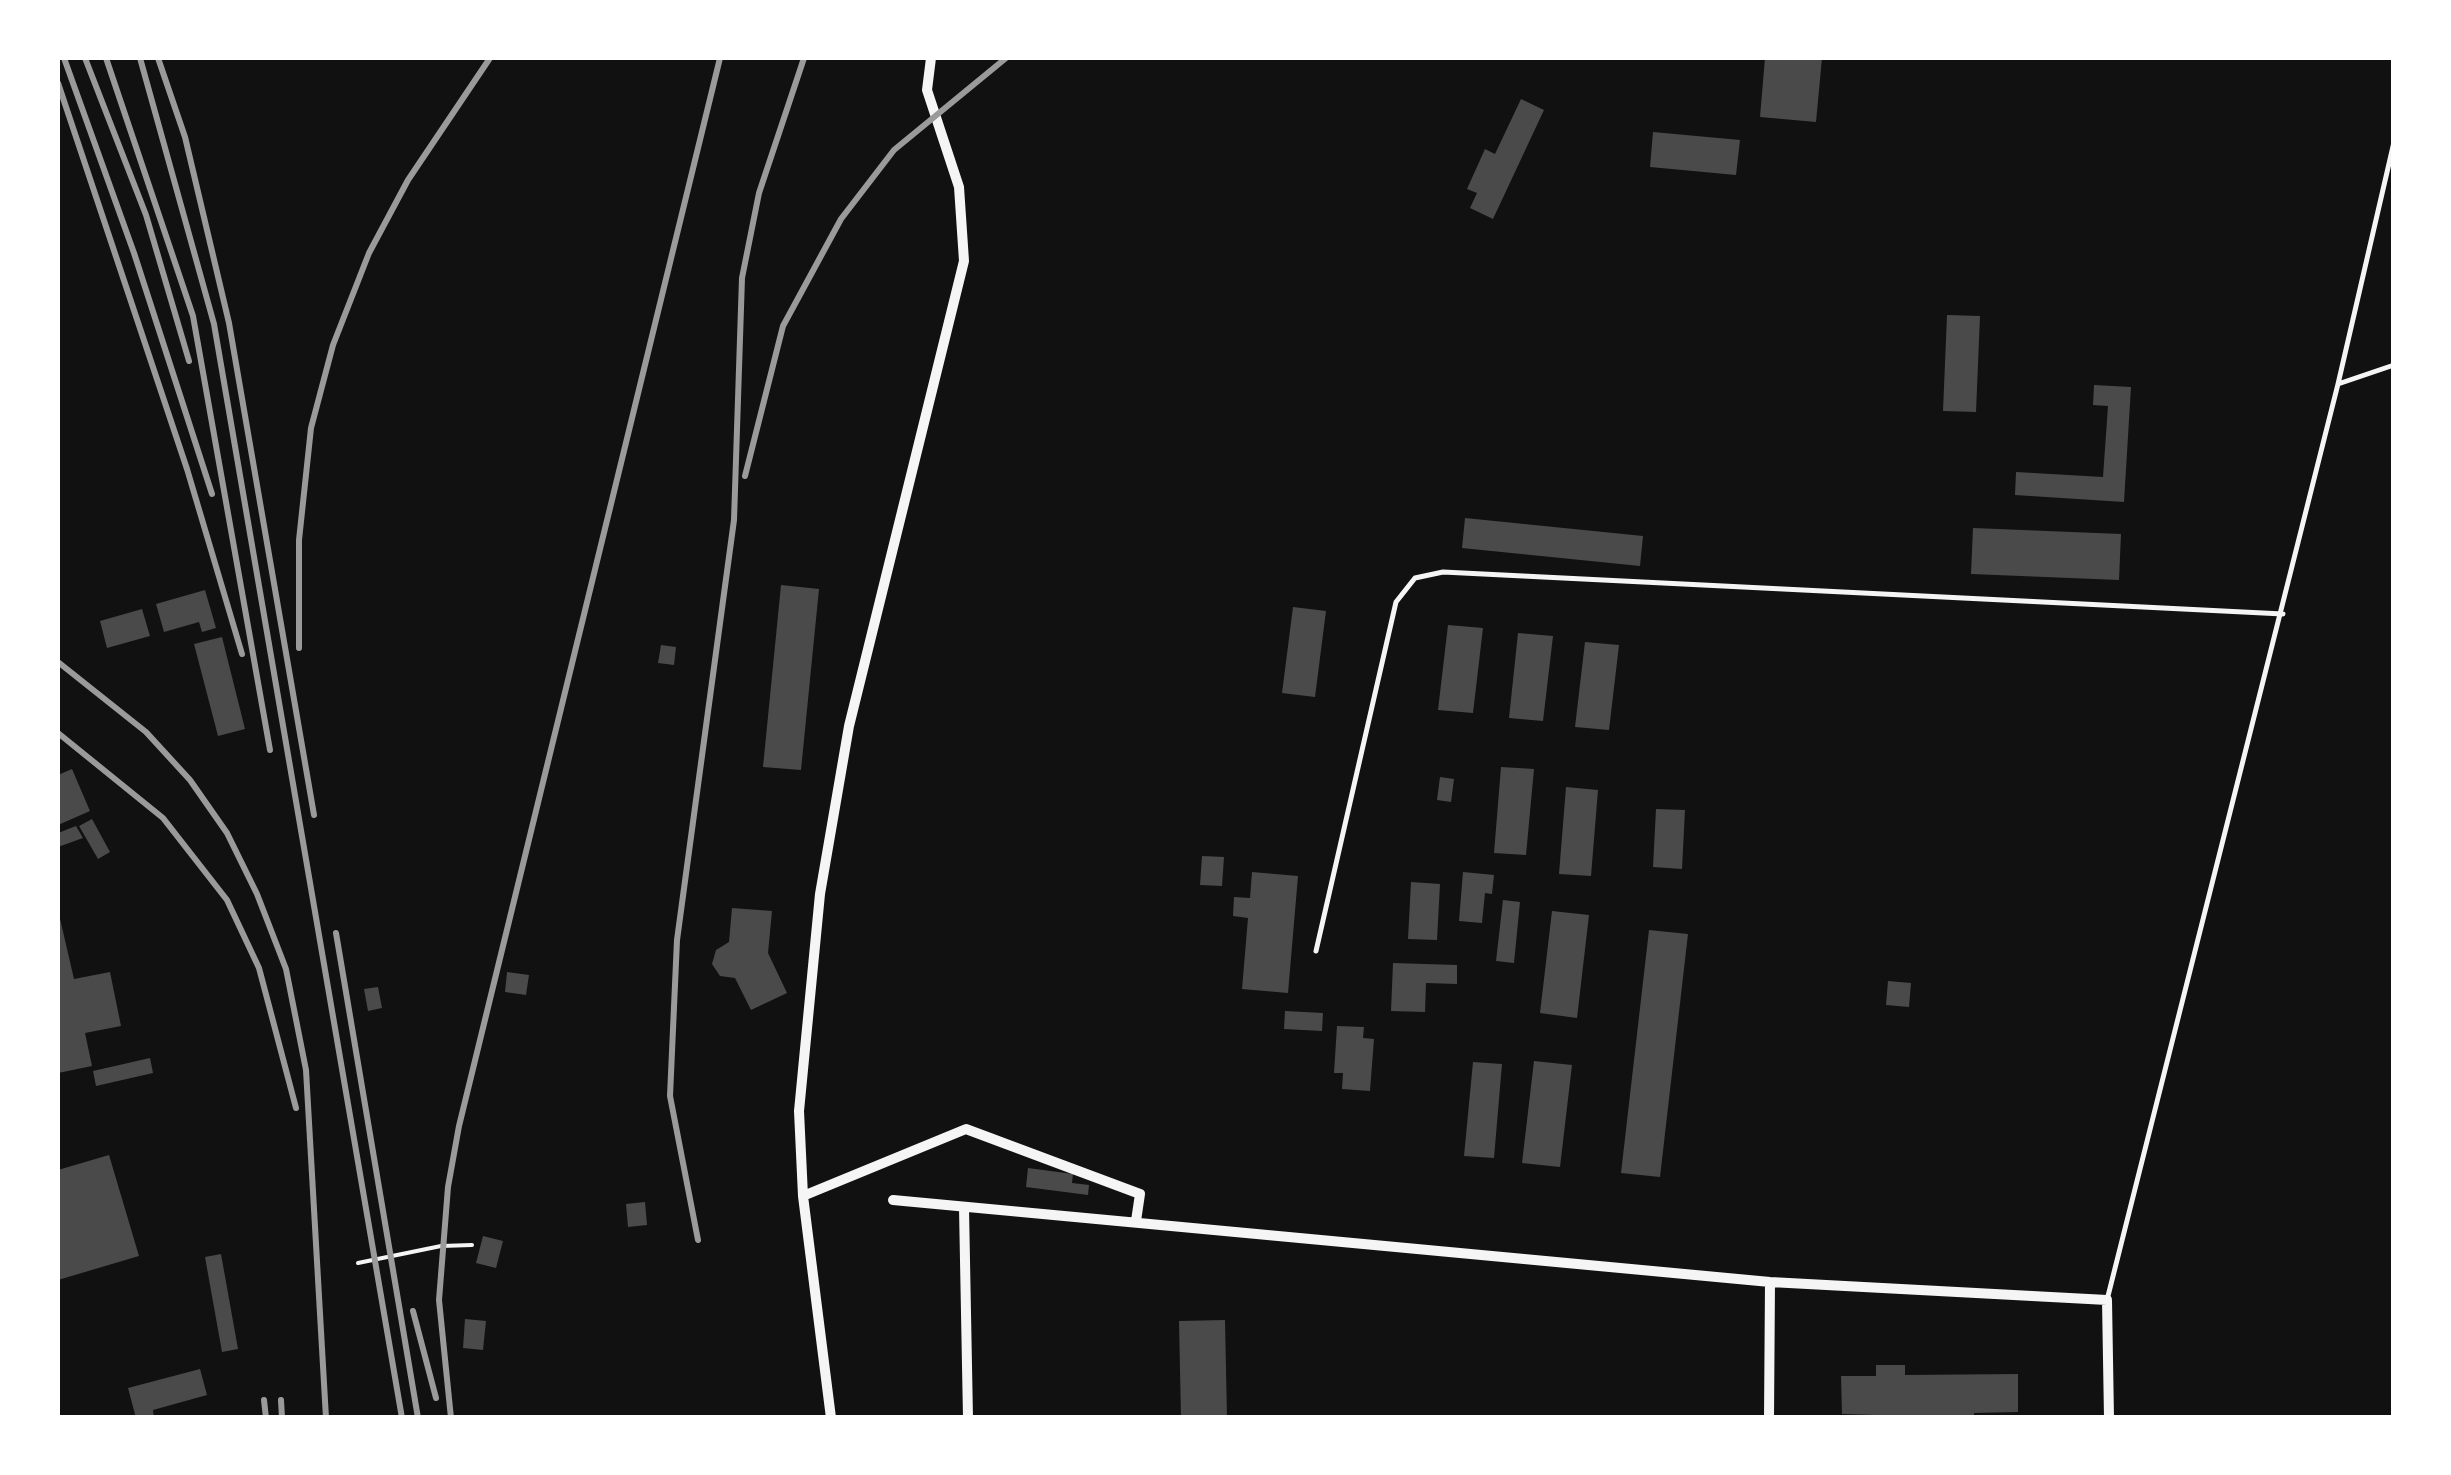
<!DOCTYPE html>
<html>
<head>
<meta charset="utf-8">
<style>
  body { margin:0 }
  #map { position:relative; width:2451px; height:1475px; overflow:hidden; background:#111; font-family:Helvetica,sans-serif }
  canvas { display:block }
  .frame { position:absolute; inset:0; border:60px solid #fff; pointer-events:none }
</style>
</head>
<body>
<div id="map">
<canvas width="2451" height="1475"></canvas>
<div class="frame"></div>
</div>
<script>
const ctx = document.querySelector('canvas').getContext('2d');
ctx.lineJoin = 'round';
function fill(path, color) {
  ctx.fillStyle = color;
  ctx.fill(path, 'evenodd');
}
function toPath(rows) {
  const path = new Path2D();
  for (const r of rows) {
    path.moveTo(r[0], r[1]);
    for (let i = 2; i < r.length; i += 2) path.lineTo(r[i], r[i + 1]);
  }
  return path;
}
function trace(path, color, width, dash) {
  ctx.strokeStyle = color;
  ctx.lineWidth = width;
  ctx.lineCap = dash ? 'butt' : 'round';
  ctx.setLineDash(dash || []);
  ctx.stroke(path);
}
const building = toPath([
  [1765,58,1822,58,1816,122,1760,117],
  [1521,99,1544,110,1493,219,1470,208,1477,193,1467,189,1485,149,1495,154],
  [1653,132,1740,140,1736,175,1650,167],
  [1947,315,1980,316,1976,412,1943,411],
  [2094,385,2131,387,2124,502,2015,495,2016,472,2103,477,2108,406,2093,405],
  [1465,518,1643,536,1640,566,1462,548],
  [1973,528,2121,534,2119,580,1971,574],
  [781,585,819,589,801,770,763,767],
  [205,590,216,628,202,632,199,622,164,632,156,604],
  [1293,607,1326,611,1315,697,1282,693],
  [142,609,150,636,107,648,100,621],
  [1448,625,1483,628,1473,713,1438,710],
  [1518,633,1553,636,1543,721,1509,718],
  [222,637,245,729,218,736,194,644],
  [1585,642,1619,645,1609,730,1575,727],
  [661,645,676,647,674,665,658,663],
  [1501,767,1534,769,1526,855,1494,853],
  [72,769,90,811,58,825,58,775],
  [1440,777,1454,779,1451,802,1437,800],
  [1566,787,1598,790,1591,876,1559,874],
  [1656,809,1685,810,1682,869,1653,867],
  [92,819,110,852,98,859,79,826],
  [76,826,83,838,58,847,58,833],
  [1202,856,1224,857,1222,886,1200,885],
  [1252,872,1298,876,1288,993,1242,989,1248,918,1233,916,1234,897,1250,898],
  [1463,872,1494,875,1492,894,1485,893,1482,923,1459,921],
  [1411,882,1440,884,1437,940,1408,939],
  [1503,900,1520,902,1514,963,1496,961],
  [732,908,772,911,768,953,787,993,751,1010,735,978,720,976,712,964,716,950,729,942],
  [58,910,74,979,110,972,121,1026,85,1033,92,1066,58,1073],
  [1552,911,1589,915,1577,1018,1540,1013],
  [1649,930,1688,934,1660,1177,1621,1173],
  [1393,963,1457,965,1457,984,1426,983,1425,1012,1391,1011],
  [507,972,529,975,526,995,505,992],
  [1888,981,1911,983,1909,1007,1886,1005],
  [378,987,382,1008,368,1011,364,989],
  [1285,1011,1323,1013,1322,1031,1284,1029],
  [1337,1026,1364,1027,1363,1038,1374,1039,1370,1091,1342,1089,1343,1073,1334,1073],
  [150,1058,153,1073,96,1086,93,1071],
  [1534,1061,1572,1065,1560,1167,1522,1163],
  [1473,1062,1502,1064,1494,1158,1464,1156],
  [109,1155,139,1256,58,1280,58,1170],
  [1028,1168,1073,1174,1072,1183,1089,1185,1088,1195,1026,1187],
  [645,1202,647,1225,628,1227,626,1204],
  [483,1236,503,1241,496,1268,476,1263],
  [221,1254,238,1349,222,1352,205,1257],
  [465,1319,486,1321,483,1350,463,1348],
  [1225,1320,1227,1418,1181,1418,1179,1321],
  [1876,1365,1905,1365,1905,1375,2018,1374,2018,1412,1974,1413,1974,1418,1842,1414,1841,1376,1876,1376],
  [200,1369,207,1395,153,1410,154,1418,136,1418,128,1388]
]);
const path = toPath([
  [358,1263,441,1246,472,1245]
]);
const service = toPath([
  [2338,384,2394,142],
  [1316,951,1396,602,1415,578,1443,572,2283,614],
  [2107,1300,2338,384,2394,365]
]);
const minor = toPath([
  [803,1196,966,1129,1140,1194,1136,1221],
  [893,1200,1770,1282,2107,1300,2109,1418],
  [964,1208,968,1418],
  [831,1418,803,1196,799,1111,820,894,849,726,964,261,959,187,927,90,931,58],
  [1769,1418,1770,1282]
]);
const rail = toPath([
  [64,58,134,253,212,494],
  [85,58,146,215,189,361],
  [106,58,193,316,270,750],
  [140,58,214,324,402,1418],
  [158,58,185,137,229,323,314,815],
  [58,83,187,469,242,654],
  [745,476,783,326,841,219,894,150,1006,58],
  [299,648,299,540,311,428,333,345,369,253,408,180,490,58],
  [58,662,146,732,190,780,227,833,257,894,286,969,306,1070,326,1418],
  [58,733,163,818,227,900,259,968,296,1108],
  [336,933,418,1418],
  [698,1240,670,1096,677,940,734,520,742,278,759,193,804,58],
  [413,1311,436,1398],
  [264,1400,266,1418],
  [281,1400,282,1418],
  [451,1418,439,1300,448,1187,459,1126,720,58]
]);
fill(building, '#4a4a4a');
trace(path, '#f5f5f5', 4);
trace(service, '#f5f5f5', 5);
trace(minor, '#f5f5f5', 10);
trace(rail, '#9a9a9a', 6);
</script>
</body>
</html>
